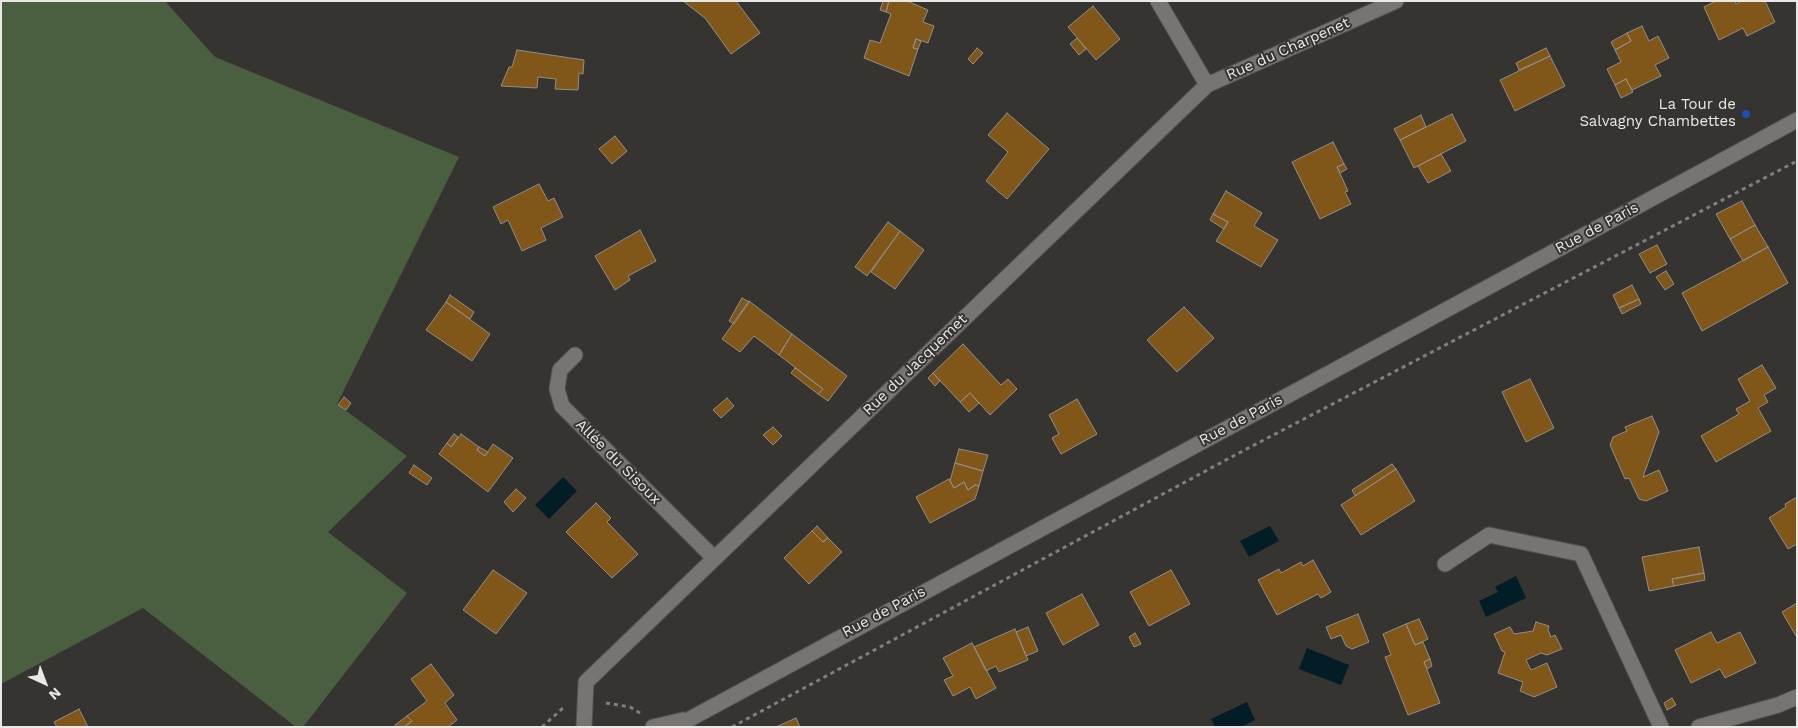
<!DOCTYPE html>
<html>
<head>
<meta charset="utf-8">
<style>
  body { margin:0 }
  #map { position:relative; width:1798px; height:728px; overflow:hidden; background:#363431; font-family:"Work Sans",sans-serif }
  canvas { display:block }
  .frame { position:absolute; inset:0; border:2px solid #e9e8e6; pointer-events:none }
  .north { position:absolute; left:20px; top:658px; width:50px; height:50px; -webkit-text-stroke:4px #363431; paint-order:stroke; rotate:137deg; font-size:14px; font-weight:700; line-height:20px; text-align:center; color:#e9e8e6 }
  .north::after { content:''; display:block; margin:auto; width:18px; height:22px; background:#e9e8e6; clip-path:polygon(50% 0,100% 100%,50% 72%,0 100%) }
</style>
</head>
<body>
<div id="map">
<canvas width="1798" height="728"></canvas>
<div class="frame"></div>
<div class="north">N</div>
</div>
<script>
const ctx = document.querySelector('canvas').getContext('2d');
ctx.lineJoin = 'round';
function fill(path, color) {
  ctx.fillStyle = color;
  ctx.fill(path, 'evenodd');
}
function toPath(rows) {
  const path = new Path2D();
  for (const r of rows) {
    path.moveTo(r[0], r[1]);
    for (let i = 2; i < r.length; i += 2) path.lineTo(r[i], r[i + 1]);
  }
  return path;
}
function trace(path, color, width, dash) {
  ctx.strokeStyle = color;
  ctx.lineWidth = width;
  ctx.lineCap = dash ? 'butt' : 'round';
  ctx.setLineDash(dash || []);
  ctx.stroke(path);
}
function label(font, color, halo, rows, align = 'center') {
  ctx.font = font + ' "Work Sans",sans-serif';
  ctx.lineWidth = 4;
  ctx.setLineDash([]);
  ctx.textBaseline = 'middle';
  ctx.strokeStyle = halo;
  ctx.fillStyle = color;
  for (const [text, x, y, turn = 0] of rows) {
    ctx.save();
    ctx.translate(x, y);
    ctx.rotate((+turn || 0) * Math.PI / 180);
    ctx.textAlign = isNaN(turn) ? turn : align;
    if (halo) ctx.strokeText(text, 0, 0);
    ctx.fillText(text, 0, 0);
    ctx.restore();
  }
}
const green = toPath([
  [1,1,165,1,215,57,459,157,337,404,407,456,328,532,407,593,303,727,296,727,143,608,1,684]
]);
const water = toPath([
  [563,477,577,491,549,519,535,505],
  [1270,526,1279,541,1249,557,1240,541],
  [1516,576,1526,598,1486,617,1479,601,1498,592,1495,587],
  [1307,648,1349,665,1341,685,1299,669],
  [1247,702,1255,720,1241,727,1215,727,1211,719]
]);
const building = toPath([
  [683,1,736,1,760,33,731,54,705,18,683,1],
  [883,1,889,1,886,12,880,10,883,1],
  [889,1,907,1,928,10,923,22,934,26,928,43,916,39,913,48,918,49,909,76,864,58,870,40,880,43,891,14,886,12,889,1],
  [1716,1,1735,1,1736,4,1742,1,1765,1,1775,22,1747,36,1743,28,1719,40,1704,7,1716,1],
  [1093,6,1120,39,1096,60,1068,27,1093,6],
  [1642,26,1649,41,1658,36,1669,58,1655,65,1661,76,1632,90,1626,79,1615,85,1607,69,1621,62,1615,50,1631,41,1627,33,1642,26],
  [1627,33,1631,41,1615,50,1611,42,1627,33],
  [1077,38,1086,49,1079,55,1070,44,1077,38],
  [916,39,921,41,918,49,913,48,916,39],
  [977,48,983,53,973,64,968,59,977,48],
  [1546,48,1550,56,1519,70,1516,63,1546,48],
  [517,50,584,60,583,74,579,73,578,90,555,89,556,79,538,77,537,88,501,86,509,67,512,67,517,50],
  [1550,56,1565,86,1515,111,1500,80,1550,56],
  [1626,79,1633,92,1621,98,1615,85,1626,79],
  [1007,113,1049,149,1007,199,986,181,1008,152,988,135,1007,113],
  [1452,114,1466,141,1414,168,1400,140,1452,114],
  [1421,115,1426,127,1400,140,1394,129,1421,115],
  [615,136,627,151,612,164,599,149,615,136],
  [1333,142,1344,164,1337,167,1348,191,1345,192,1351,204,1320,219,1292,162,1333,142],
  [1441,154,1451,171,1428,183,1418,166,1441,154],
  [1344,164,1347,169,1340,173,1337,167,1344,164],
  [539,184,548,201,554,198,563,217,541,228,546,240,522,251,508,220,501,224,493,207,539,184],
  [1226,191,1262,213,1254,226,1278,240,1261,267,1216,241,1228,222,1213,214,1226,191],
  [1742,201,1755,225,1730,239,1716,214,1742,201],
  [1213,214,1228,222,1224,229,1210,220,1213,214],
  [888,222,900,231,867,276,855,267,888,222],
  [1755,225,1768,247,1743,261,1730,239,1755,225],
  [640,230,656,261,628,276,630,280,615,290,595,256,640,230],
  [900,231,924,250,895,289,871,272,900,231],
  [1657,245,1667,264,1650,273,1639,254,1657,245],
  [1768,247,1788,283,1702,331,1682,293,1768,247],
  [1666,271,1674,284,1665,290,1656,277,1666,271],
  [1632,285,1639,299,1619,308,1613,295,1632,285],
  [450,295,474,312,470,319,446,302,450,295],
  [742,298,749,302,734,324,729,321,742,298],
  [1639,299,1641,304,1622,314,1619,308,1639,299],
  [749,301,792,334,779,355,754,336,740,352,722,339,749,301],
  [446,302,490,334,472,361,426,330,446,302],
  [1184,307,1214,338,1177,372,1147,340,1184,307],
  [792,334,847,376,828,401,818,394,823,389,779,355,792,334],
  [963,344,1001,385,1008,379,1017,389,990,415,970,393,960,402,933,373,963,344],
  [1762,365,1776,388,1764,395,1768,402,1758,408,1771,431,1716,462,1701,436,1739,414,1736,409,1750,401,1738,379,1762,365],
  [795,368,823,389,818,394,791,373,795,368],
  [933,373,940,381,935,386,928,378,933,373],
  [1530,379,1554,428,1526,442,1502,392,1530,379],
  [970,393,979,403,969,412,960,402,970,393],
  [344,397,351,403,346,410,338,405,344,397],
  [727,398,734,406,721,418,713,410,727,398],
  [1077,399,1097,434,1061,454,1052,438,1059,434,1049,415,1077,399],
  [1652,416,1659,432,1643,477,1659,470,1668,491,1646,501,1639,499,1629,478,1625,479,1610,445,1613,437,1627,431,1625,427,1652,416],
  [773,427,782,436,773,445,763,435,773,427],
  [454,434,458,437,451,447,447,443,454,434],
  [461,434,479,447,477,450,485,456,493,444,513,458,488,492,439,454,447,443,451,447,461,434],
  [479,447,488,452,485,456,477,450,479,447],
  [959,449,988,455,983,471,955,463,959,449],
  [955,463,983,471,979,486,975,485,968,490,964,482,954,488,950,481,955,463],
  [1392,464,1396,469,1355,496,1352,490,1392,464],
  [414,465,432,478,427,485,409,473,414,465],
  [1396,469,1415,501,1361,535,1341,505,1396,469],
  [949,479,954,488,964,482,968,490,975,485,979,486,975,499,930,523,916,497,949,479],
  [516,489,526,498,513,512,504,502,516,489],
  [1797,497,1797,544,1788,549,1769,518,1786,507,1785,504,1797,497],
  [596,503,611,518,607,522,638,554,612,578,566,532,596,503],
  [817,526,828,538,823,542,812,531,817,526],
  [812,531,823,542,828,538,842,552,809,584,784,558,812,531],
  [1699,547,1704,573,1672,579,1674,586,1649,591,1642,557,1699,547],
  [1313,560,1331,592,1321,598,1318,594,1277,615,1258,580,1279,569,1281,573,1301,562,1303,566,1313,560],
  [493,570,527,593,496,634,463,610,493,570],
  [1171,570,1190,604,1149,626,1130,592,1171,570],
  [1704,573,1705,580,1674,586,1672,579,1704,573],
  [1082,594,1099,625,1063,645,1046,613,1082,594],
  [1797,603,1797,636,1796,636,1782,612,1797,603],
  [1358,614,1369,642,1352,649,1346,646,1341,635,1331,639,1326,627,1358,614],
  [1419,619,1428,639,1415,645,1406,624,1419,619],
  [1536,622,1549,626,1548,630,1551,637,1555,635,1562,649,1547,655,1541,653,1526,660,1531,670,1547,663,1557,687,1534,697,1520,691,1523,682,1498,673,1505,652,1502,651,1494,634,1510,627,1514,634,1533,631,1536,622],
  [1406,624,1415,645,1423,642,1430,659,1424,662,1440,703,1408,715,1385,657,1391,655,1383,634,1406,624],
  [1028,627,1038,651,1026,656,1016,632,1028,627],
  [1015,629,1028,660,999,672,996,666,986,671,974,647,1015,629],
  [1711,632,1717,643,1740,632,1756,663,1725,678,1720,669,1691,683,1675,650,1711,632],
  [1135,633,1141,644,1134,647,1129,637,1135,633],
  [972,643,996,688,976,699,970,687,953,696,944,680,953,676,943,658,972,643],
  [1430,659,1432,666,1427,669,1424,662,1430,659],
  [431,664,454,695,445,703,457,720,448,727,404,727,412,721,407,716,427,701,411,679,431,664],
  [1672,698,1676,705,1667,710,1664,703,1672,698],
  [79,709,88,727,57,727,54,722,79,709],
  [407,716,412,721,404,727,396,727,395,725,407,716],
  [796,718,800,727,776,727,796,718]
]);
const path = toPath([
  [606,703,630,707,640,713],
  [542,727,564,707],
  [732,727,1237,454,1797,161]
]);
const street = toPath([
  [1158,1,1207,85],
  [575,355,560,370,557,389,562,406,714,558],
  [1445,564,1489,535,1581,554,1661,727],
  [584,727,586,682,1207,85,1396,1],
  [1699,727,1778,705,1797,697]
]);
const secondary = toPath([
  [653,727,683,720],
  [675,727,1797,120]
]);
const markers = [
  [1746,114,5,"#1a4fb4"]
];
const streetNames = [
  ["Rue du Charpenet",1288,49,-24],
  ["Rue de Paris",1597,228,-28],
  ["Rue du Jacquemet",915,365,-44],
  ["Rue de Paris",1241,420,-28],
  ["Allée du Sisoux",618,462,45],
  ["Rue de Paris",884,612,-28]
];
const poiNames = [
  ["La Tour de",1736,105],
  ["Salvagny Chambettes",1736,122]
];
fill(green, '#4a5f40');
fill(water, '#031d27');
fill(building, '#805719');
trace(building, '#918e8a', 1);
trace(street, '#53514e', 17);
trace(secondary, '#53514e', 17);
trace(path, '#817f7c', 3, [4, 4]);
trace(street, '#777471', 15);
trace(secondary, '#777471', 15);
for (const [x, y, r, color] of markers) {
  const dot = new Path2D();
  dot.arc(x, y, r, 0, 2 * Math.PI);
  ctx.fillStyle = color;
  ctx.fill(dot);
  trace(dot, '#363431', 2);
}
label('15px', '#e9e8e6', '#363431', streetNames);
label('15px', '#e9e8e6', '#363431', poiNames, 'right');
</script>
</body>
</html>
